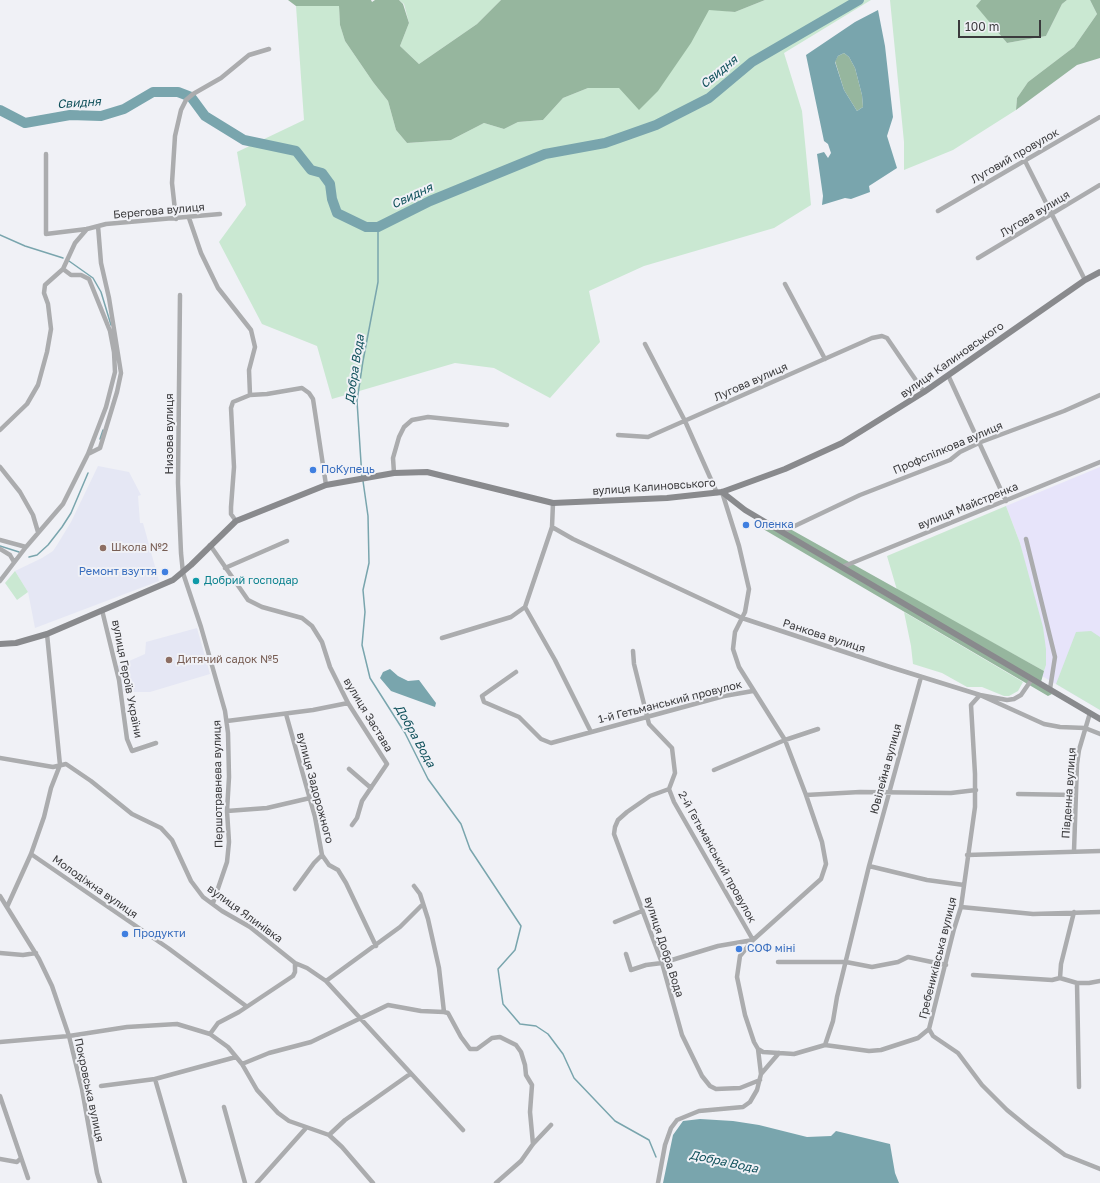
<!DOCTYPE html>
<html>
<head>
<meta charset="utf-8">
<style>
  body { margin:0 }
  #map { position:relative; width:1100px; height:1183px; overflow:hidden; background:#f0f1f6; font-family:"Golos Text",sans-serif }
  canvas { display:block }
  .scale { position:absolute; left:958px; top:20px; width:83px; height:18px; box-sizing:border-box; border:2px solid #3a3a3c; border-top:0; padding-left:5px; font-size:12px; line-height:14px; white-space:nowrap; color:#3a3a3c; -webkit-text-stroke:3px #f0f1f6; paint-order:stroke }
</style>
</head>
<body>
<div id="map">
<canvas width="1100" height="1183"></canvas>
<div class="scale">100 m</div>
</div>
<script>
const ctx = document.querySelector('canvas').getContext('2d');
ctx.lineJoin = 'round';
function fill(path, color) {
  ctx.fillStyle = color;
  ctx.fill(path, 'evenodd');
}
function toPath(rows) {
  const path = new Path2D();
  for (const r of rows) {
    path.moveTo(r[0], r[1]);
    for (let i = 2; i < r.length; i += 2) path.lineTo(r[i], r[i + 1]);
  }
  return path;
}
function trace(path, color, width, dash) {
  ctx.strokeStyle = color;
  ctx.lineWidth = width;
  ctx.lineCap = dash ? 'butt' : 'round';
  ctx.setLineDash(dash || []);
  ctx.stroke(path);
}
function label(font, color, halo, rows, align = 'center') {
  ctx.font = font + ' "Golos Text",sans-serif';
  ctx.lineWidth = 4;
  ctx.setLineDash([]);
  ctx.textBaseline = 'middle';
  ctx.strokeStyle = halo;
  ctx.fillStyle = color;
  for (const [text, x, y, turn = 0] of rows) {
    ctx.save();
    ctx.translate(x, y);
    ctx.rotate((+turn || 0) * Math.PI / 180);
    ctx.textAlign = isNaN(turn) ? turn : align;
    if (halo) ctx.strokeText(text, 0, 0);
    ctx.fillText(text, 0, 0);
    ctx.restore();
  }
}
const industrial = toPath([
  [1100,467,1100,710,1042,676,1046,665,1046,649,1020,543,1006,506]
]);
const built = toPath([
  [98,466,129,472,141,495,138,496,140,523,143,523,159,581,35,628,28,592,15,571,42,558,53,551,57,545,71,522],
  [197,628,210,674,150,692,123,692,118,666,145,654,146,642]
]);
const green = toPath([
  [399,0,501,0,477,24,419,64,400,46,409,23,404,4],
  [765,0,871,0,784,53,802,111,811,205,774,228,644,266,589,291,600,342,550,398,494,368,455,363,332,399,317,346,262,324,219,242,246,205,237,152,304,120,296,6,339,6,340,25,345,41,373,82,388,101,396,130,407,143,451,140,484,123,504,129,518,122,543,120,563,98,588,88,619,88,709,9,735,12],
  [890,0,981,0,977,6,1007,43,1046,36,1062,4,1067,0,1090,0,1097,14,1074,47,1028,82,1017,98,1016,110,953,150,904,170,904,142],
  [1006,506,1020,543,1043,627,1046,649,1046,665,1044,671,897,590,887,556],
  [15,571,28,592,17,600,5,583],
  [904,612,1023,682,1018,691,1009,696,1004,696,982,687,967,687,942,673,913,664,911,646],
  [1091,631,1100,637,1100,710,1056,684,1076,632]
]);
const forest = toPath([
  [288,0,371,0,372,2,375,0,399,0,403,4,409,23,400,46,419,64,477,24,501,0,765,0,735,12,709,10,691,43,658,91,639,110,619,88,588,88,563,98,543,120,518,122,504,129,484,123,451,140,407,143,396,130,388,101,373,82,345,41,340,25,339,6,296,6],
  [981,0,1067,0,1062,4,1046,36,1007,43,976,6],
  [1090,0,1100,0,1100,58,1077,65,1016,110,1017,98,1028,82,1074,47,1097,14],
  [844,53,849,57,855,68,862,95,863,107,857,111,844,90,835,61,838,56],
  [774,520,1044,671,1041,682,1052,694,1048,696,758,526]
]);
const water = toPath([
  [878,10,885,46,893,117,887,136,897,168,869,186,870,192,851,199,845,198,822,205,823,196,817,154,824,152,828,158,831,153,828,144,824,141,806,55,855,22],
  [844,53,849,57,855,68,862,95,863,107,857,111,844,90,835,62,838,56],
  [390,669,398,676,408,681,419,680,436,703,435,707,391,691,380,678,383,672],
  [700,1119,733,1121,759,1125,807,1137,831,1136,836,1131,890,1144,895,1173,899,1183,663,1183,673,1135,683,1121]
]);
const stream = toPath([
  [0,235,25,246,63,258],
  [69,261,93,278,101,292,111,325],
  [100,439,103,430],
  [362,478,357,401,363,361,378,282,378,227],
  [363,481,368,516,369,563,363,590,365,612,362,645,370,678,405,733,428,779,461,824,470,849,521,926,515,950,498,969,503,1004,520,1024,536,1026,548,1034,563,1054,574,1078,615,1121,649,1140,656,1157],
  [0,546,19,552],
  [29,557,37,555,48,545,62,527,71,513,88,473]
]);
const river = toPath([
  [0,110,25,123,70,115,101,116,124,109,153,92,178,92,191,97,205,116,244,140,296,151,311,170,322,173,330,184,332,199,337,213,366,227,378,227,430,201,545,154,605,143,656,125,709,98,752,62,859,0]
]);
const street = toPath([
  [46,154,46,234,87,229,106,224,220,214],
  [1025,161,1085,280],
  [938,211,1100,117],
  [189,218,201,253,218,288,251,330,255,347,249,370,250,395,267,394,302,388,309,393,313,399,326,485],
  [176,219,172,183,175,136,181,110,186,100,193,94,221,78,249,55,269,49],
  [978,258,1100,185],
  [785,284,825,359],
  [180,295,178,483,181,553,183,573,201,627,225,711,228,733,229,777,227,811,229,842,227,862,213,903],
  [645,344,685,421,717,493],
  [948,375,1006,501],
  [0,430,27,404,38,385,47,352,51,329,48,304,44,293,45,285,63,269,75,243,87,229],
  [618,435,648,437,872,338,882,336,887,338,924,392],
  [88,454,100,448,117,392,121,373,109,298,101,263,98,226],
  [0,467,20,492,33,515,38,532],
  [394,473,393,458,399,437,404,427,412,420,428,417,507,425],
  [722,492,739,546,749,589,745,612,735,632,733,649,739,667,785,740,806,795,822,842,826,864,821,879,753,940,740,956,737,977,745,1015,754,1042,758,1049,763,1052,779,1053,794,1054,825,1045,869,1051,881,1050,918,1038,929,1029,933,1036,958,1053,982,1085,1007,1110,1029,1128,1065,1155,1100,1169],
  [236,521,231,514,231,507,234,467,231,408,233,402,250,395],
  [552,527,573,539,742,618,890,667,980,695,1044,724,1060,727,1085,728,1100,734],
  [782,532,860,495,950,460,960,452,981,442,1064,411,1100,395],
  [1026,539,1055,657,1050,689],
  [0,540,26,547,63,504,88,454,106,407,115,372,114,352,110,331,89,279,81,275,71,275,63,269],
  [210,545,248,600,262,607,302,618,312,626,322,642,330,667,348,703,387,764,362,801,357,818,352,825],
  [0,549,10,555,14,562],
  [842,567,1100,462],
  [225,568,287,541],
  [0,581,26,547],
  [525,607,555,660,591,732],
  [102,610,119,680,127,739,132,751,156,743],
  [442,638,511,617,525,607,552,527,553,503],
  [516,672,482,696,484,702,519,717,541,739,551,743,724,696,753,691],
  [286,714,315,817,322,855,329,865,338,870,346,883,376,946],
  [227,721,313,710,348,703],
  [0,758,53,767,66,764,91,781,132,814,161,828,172,840,191,881,203,897,222,911,250,927,295,963,307,968,326,981,463,1130],
  [349,769,371,788],
  [714,770,785,740,818,729],
  [669,789,650,796,627,812,618,820,615,827,614,834,662,963,682,1035,702,1076,710,1086,716,1089,740,1088,760,1080],
  [1018,794,1075,795],
  [806,795,860,792,951,793,976,790],
  [227,811,267,808,310,798],
  [1074,851,1077,764,1079,750,1090,713],
  [31,854,168,948,246,1006],
  [967,855,1100,851],
  [869,866,927,880,964,885],
  [414,886,420,894,428,919,439,968,444,1012],
  [295,889,314,863,322,855],
  [0,896,39,959,52,986,69,1036,82,1089,97,1173,100,1183],
  [7,907,31,854,44,817,51,788,60,765,47,634],
  [961,907,1033,914,1100,912],
  [1074,912,1061,964,1060,978,1077,983,1079,1087],
  [615,922,642,911],
  [0,953,23,955,36,953],
  [626,954,631,970,646,965,662,963,718,946,753,940,674,802,669,789,675,773,672,748,649,724,634,664,633,651],
  [778,962,846,962,872,967,898,962,908,957,946,965],
  [973,975,1052,980,1060,978],
  [326,981,400,927,423,904],
  [1077,983,1089,983,1100,981],
  [929,1029,954,929,961,907,975,807,975,774,971,705,980,695,1007,700,1014,699,1021,695,1032,679],
  [210,1034,218,1023,239,1012,293,976,295,972,295,963],
  [0,1042,69,1036,127,1027,177,1024,210,1034,228,1047,242,1064,257,1090,278,1113,289,1121,329,1135,342,1147,373,1183],
  [825,1045,833,1021,837,997,869,866,921,677],
  [758,1049,761,1074],
  [242,1064,269,1053,311,1042,388,1005,421,1011,444,1012,448,1013,461,1037,470,1049,477,1049,492,1038,500,1037,516,1045,521,1052,525,1065,526,1075,532,1085,530,1112,533,1144],
  [155,1079,185,1183],
  [101,1086,155,1079,236,1057],
  [0,1096,28,1178],
  [224,1107,245,1183],
  [329,1135,345,1120,410,1074],
  [0,1159,17,1162,21,1158],
  [257,1183,306,1128],
  [496,1183,521,1161,533,1144,551,1125],
  [658,1183,665,1145,671,1128,677,1120,699,1111,743,1107,750,1102,757,1090,761,1074,779,1053]
]);
const secondary = toPath([
  [722,492,745,510,782,532,1100,719],
  [0,644,16,643,47,634,173,580,191,565,236,521,326,485,394,473,427,472,553,503,667,498,722,492,785,469,842,443,924,392,1085,280,1100,272]
]);
const markers = [
  [313,470,4,"#3f7fe0"],
  [746,525,4,"#3f7fe0"],
  [103,548,4,"#8d6e63"],
  [165,572,4,"#3f7fe0"],
  [196,581,4,"#0f9aa8"],
  [169,660,4,"#8d6e63"],
  [125,934,4,"#3f7fe0"],
  [739,949,4,"#3f7fe0"]
];
const streetNames = [
  ["Луговий провулок",1015,156,-30],
  ["Берегова вулиця",159,211,-5],
  ["Лугова вулиця",1035,214,-31],
  ["вулиця Калиновського",952,360,-35],
  ["Лугова вулиця",751,382,-24],
  ["Низова вулиця",170,434,-90],
  ["Профспілкова вулиця",948,448,-23],
  ["вулиця Калиновського",654,487,-4],
  ["вулиця Майстренка",968,506,-22],
  ["Ранкова вулиця",824,636,18],
  ["вулиця Героїв України",127,679,79],
  ["1-й Гетьманський провулок",670,702,-14],
  ["вулиця Застава",368,715,59],
  ["Ювілейна вулиця",886,769,-75],
  ["Першотравнева вулиця",218,784,-91],
  ["вулиця Задорожного",315,788,75],
  ["Південна вулиця",1069,793,-86],
  ["2-й Гетьманський провулок",717,857,61],
  ["Молодіжна вулиця",95,887,35],
  ["вулиця Ялинівка",245,914,36],
  ["вулиця Добра Вода",664,947,72],
  ["Гребениківська вулиця",938,958,-76],
  ["Покровська вулиця",89,1090,78]
];
const shopNames = [
  ["ПоКупець",321,470],
  ["Оленка",754,525],
  ["Ремонт взуття",157,572,"right"],
  ["Продукти",133,934],
  ["СОФ міні",747,949]
];
const educationNames = [
  ["Школа №2",111,548],
  ["Дитячий садок №5",177,660]
];
const cultureNames = [
  ["Добрий господар",204,581]
];
const waterNames = [
  ["Свидня",719,72,-39],
  ["Свидня",79,103,-4],
  ["Свидня",412,196,-25],
  ["Добра Вода",355,369,-81],
  ["Добра Вода",415,736,61],
  ["Добра Вода",724,1162,12]
];
fill(industrial, '#e7e4fa');
fill(built, '#e5e7f4');
fill(green, '#cae8d2');
fill(forest, '#96b69e');
fill(water, '#79a5ad');
trace(stream, '#79a5ad', 1.5);
trace(river, '#79a5ad', 10);
trace(street, '#abacae', 4.5);
trace(secondary, '#898a8d', 6);
for (const [x, y, r, color] of markers) {
  const dot = new Path2D();
  dot.arc(x, y, r, 0, 2 * Math.PI);
  ctx.fillStyle = color;
  ctx.fill(dot);
  trace(dot, '#f0f1f6', 1.5);
}
label('11px', '#3a3a3c', '#f0f1f6', streetNames);
label('11px', '#366cbe', '#f0f1f6', shopNames, 'left');
label('11px', '#785e54', '#f0f1f6', educationNames, 'left');
label('11px', '#0d838f', '#f0f1f6', cultureNames, 'left');
label('italic 12px', '#10515b', '#f0f1f6', waterNames);
</script>
</body>
</html>
